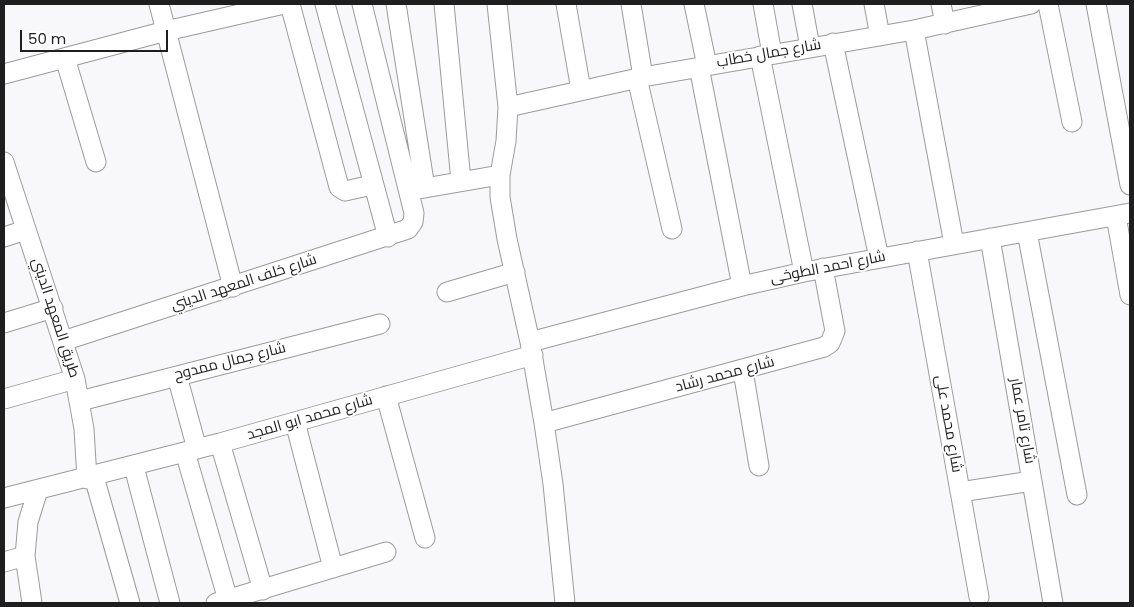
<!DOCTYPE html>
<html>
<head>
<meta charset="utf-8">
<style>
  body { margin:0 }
  #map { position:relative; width:1134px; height:607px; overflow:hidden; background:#f8f8fb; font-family:Poppins,sans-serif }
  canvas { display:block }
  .frame { position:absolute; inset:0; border:5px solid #1e1e1e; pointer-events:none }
  .scale { position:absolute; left:20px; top:30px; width:148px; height:22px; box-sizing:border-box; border:2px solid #1e1e1e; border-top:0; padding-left:6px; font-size:15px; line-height:18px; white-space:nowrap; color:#1e1e1e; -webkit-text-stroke:4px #fff; paint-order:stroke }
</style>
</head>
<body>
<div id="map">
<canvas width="1134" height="607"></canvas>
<div class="frame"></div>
<div class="scale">50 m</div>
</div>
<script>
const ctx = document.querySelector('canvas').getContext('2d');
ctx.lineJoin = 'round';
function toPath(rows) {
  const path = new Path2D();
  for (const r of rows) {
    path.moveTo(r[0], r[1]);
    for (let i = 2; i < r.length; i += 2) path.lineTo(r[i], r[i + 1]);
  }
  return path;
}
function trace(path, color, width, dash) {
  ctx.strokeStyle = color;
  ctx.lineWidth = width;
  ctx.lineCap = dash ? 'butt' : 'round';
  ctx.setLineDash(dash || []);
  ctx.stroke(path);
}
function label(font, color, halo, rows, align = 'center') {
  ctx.font = font + ' Poppins,Cairo,sans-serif';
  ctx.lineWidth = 4;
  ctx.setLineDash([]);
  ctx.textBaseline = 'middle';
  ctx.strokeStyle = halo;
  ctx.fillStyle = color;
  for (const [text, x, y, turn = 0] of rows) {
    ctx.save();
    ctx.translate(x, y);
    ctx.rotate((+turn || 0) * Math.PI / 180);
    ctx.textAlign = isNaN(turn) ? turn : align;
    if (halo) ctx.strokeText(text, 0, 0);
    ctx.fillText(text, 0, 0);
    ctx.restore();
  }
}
const minor = toPath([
  [159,4,233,287],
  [290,4,339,187,345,191,372,185],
  [325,4,388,237],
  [396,4,425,188],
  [444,4,461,181],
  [497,4,508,107,506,141,500,175,500,197,507,239,530,342,544,423,553,484,565,603],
  [566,4,581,90],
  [631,4,643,77],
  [694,4,707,66],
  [763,4,772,54],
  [802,4,810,47],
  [874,4,880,36],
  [941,4,945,24],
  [1048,4,1072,122],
  [1096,4,1130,185],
  [914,30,954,244],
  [833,43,879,258],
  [760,56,804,272],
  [65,58,96,162],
  [699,67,742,286],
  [4,74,166,31,284,4],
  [637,78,672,229],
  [508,107,643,77,914,30,1031,4],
  [4,162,75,379,84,429,87,479],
  [413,190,500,175],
  [1116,216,1130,295],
  [1027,232,1077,495],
  [4,237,26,230],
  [990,238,1053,603],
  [917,251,979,597],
  [447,292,515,272],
  [4,323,53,308],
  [63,341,408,229,413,222,414,213,362,4],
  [530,342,742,286,804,272,1130,213],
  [743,371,759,466],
  [177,376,197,449],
  [386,396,425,538],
  [4,399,75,379],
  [80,401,380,324],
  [295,422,333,568],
  [544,423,824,347,830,343,835,331,823,268],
  [220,443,263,590],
  [185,452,228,600],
  [134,467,170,603],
  [94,477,130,603],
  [960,492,1032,481],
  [4,498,220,443,533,355],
  [4,562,25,556],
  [32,603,25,556,28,522,38,490],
  [216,603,386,552]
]);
const streetNames = [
  ["شارع جمال خطاب",769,54,-10],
  ["شارع احمد الطوخى",828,268,-11],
  ["شارع خلف المعهد الديني",244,283,-18],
  ["طريق المعهد الديني",55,318,72],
  ["شارع جمال ممدوح",230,362,-14],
  ["شارع محمد رشاد",725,375,-15],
  ["شارع محمد ابو المجد",310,418,-16],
  ["شارع تامر عمار",1022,421,80],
  ["شارع محمد على",948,424,80]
];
trace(minor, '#9b9b9d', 21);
trace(minor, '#fff', 19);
label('15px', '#1e1e1e', '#fff', streetNames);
</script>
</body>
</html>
